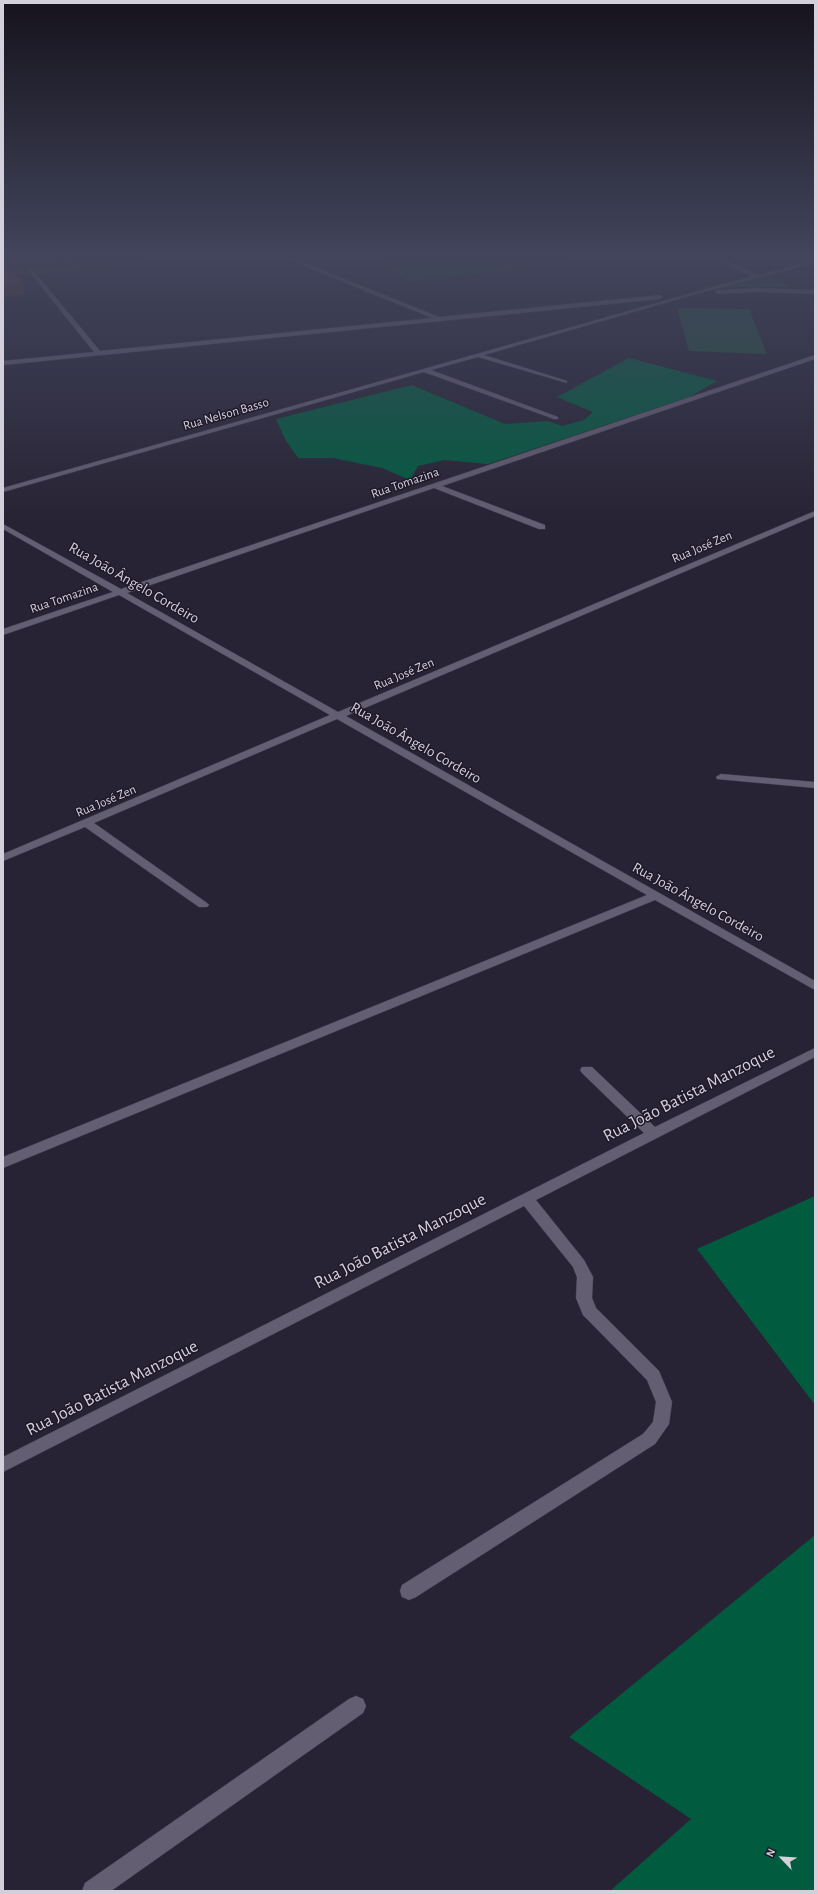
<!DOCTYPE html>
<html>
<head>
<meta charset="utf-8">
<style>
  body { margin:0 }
  #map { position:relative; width:818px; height:1894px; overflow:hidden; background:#282334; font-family:"Alegreya Sans",sans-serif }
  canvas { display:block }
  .frame { position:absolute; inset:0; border:4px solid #d3cfdb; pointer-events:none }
  .north { position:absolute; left:762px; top:1838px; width:40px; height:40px; -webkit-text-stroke:3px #1f192a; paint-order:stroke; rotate:295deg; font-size:11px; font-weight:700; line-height:16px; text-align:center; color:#d3cfdb }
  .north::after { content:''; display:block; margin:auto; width:14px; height:18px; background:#d3cfdb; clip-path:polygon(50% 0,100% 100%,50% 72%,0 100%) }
</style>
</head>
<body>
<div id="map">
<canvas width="818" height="1894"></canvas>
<div class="frame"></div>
<div class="north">N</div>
</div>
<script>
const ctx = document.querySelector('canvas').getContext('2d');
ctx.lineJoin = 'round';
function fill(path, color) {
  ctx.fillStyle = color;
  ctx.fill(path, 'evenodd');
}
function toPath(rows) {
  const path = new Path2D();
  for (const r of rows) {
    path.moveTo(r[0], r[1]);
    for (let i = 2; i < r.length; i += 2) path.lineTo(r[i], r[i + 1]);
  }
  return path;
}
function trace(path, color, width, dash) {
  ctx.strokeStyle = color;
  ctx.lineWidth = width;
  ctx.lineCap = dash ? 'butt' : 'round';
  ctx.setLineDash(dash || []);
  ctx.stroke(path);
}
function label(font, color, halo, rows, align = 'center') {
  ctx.font = font + ' "Alegreya Sans",sans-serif';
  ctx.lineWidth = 3;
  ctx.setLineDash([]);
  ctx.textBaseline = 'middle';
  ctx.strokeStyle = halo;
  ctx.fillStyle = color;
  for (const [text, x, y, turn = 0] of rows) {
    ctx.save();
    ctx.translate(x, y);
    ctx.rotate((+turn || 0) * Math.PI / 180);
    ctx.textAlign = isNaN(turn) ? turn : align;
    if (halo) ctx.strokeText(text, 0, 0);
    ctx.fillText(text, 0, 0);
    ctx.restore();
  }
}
const green = toPath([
  [375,259,409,259,414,262,436,259,601,259,408,282],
  [770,276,791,287,725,287],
  [677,308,749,309,767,354,689,351]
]);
const forest = toPath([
  [629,358,717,381,689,397,488,464,444,460,418,466,410,480,382,468,333,458,298,458,285,439,276,419,412,385,505,424,548,421,562,426,584,420,593,412,557,397],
  [815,1196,815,1405,697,1249],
  [815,1535,815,1891,610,1891,691,1819,569,1737]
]);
const minor = toPath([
  [19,259,24,259,100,351,432,318,287,259,295,259,439,317,660,295,663,297,660,299,3,365,3,361,94,352,19,259],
  [714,259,722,259,758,275,815,259,815,263,689,296,484,355,567,381,567,383,478,357,431,370,558,417,558,419,554,419,424,372,3,492,3,488,752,276,714,259],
  [757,288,815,290,815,294,757,292,718,294,715,292,718,290,757,288],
  [815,355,815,359,442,486,545,525,545,529,539,529,434,488,127,593,338,712,815,511,815,516,346,716,815,981,815,990,655,900,3,1168,3,1157,647,895,337,719,94,823,207,903,209,905,207,907,199,907,85,827,3,861,3,854,330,715,119,595,3,635,3,629,113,592,3,529,3,524,121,589,815,355],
  [721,774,815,782,815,788,717,779,716,777,721,774],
  [815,1048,815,1057,536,1200,584,1260,593,1277,592,1298,596,1308,659,1371,672,1402,669,1424,655,1444,416,1597,409,1600,402,1597,400,1591,402,1585,643,1434,653,1422,656,1402,647,1380,583,1315,576,1298,577,1277,573,1267,524,1206,3,1472,3,1457,644,1133,582,1073,580,1070,582,1067,592,1067,655,1127,815,1048],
  [356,1696,363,1699,366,1706,363,1713,111,1891,82,1891,85,1883,349,1699,356,1696]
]);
const wall = toPath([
  [26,259,184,259,38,274]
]);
const shadedWall = toPath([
  [69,259,184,259,38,274,37,263],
  [413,259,429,259,413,261],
  [28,263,30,275,9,276,8,265],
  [23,282,25,294,3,297,3,285]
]);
const building = toPath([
  [3,259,25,259,28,263,8,265,23,282,3,285,3,259],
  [34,259,69,259,37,263,34,259]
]);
const farStreetnames = [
  ["Rua Nelson Basso",226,414,-16],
  ["Rua Tomazina",405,483,-19],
  ["Rua José Zen",702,547,-23],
  ["Rua Tomazina",64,598,-19],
  ["Rua José Zen",404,674,-23],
  ["Rua José Zen",106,801,-23]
];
const streetNames = [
  ["Rua João Ângelo Cordeiro",134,583,30],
  ["Rua João Ângelo Cordeiro",416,743,30],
  ["Rua João Ângelo Cordeiro",698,902,29]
];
const nearStreetnames = [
  ["Rua João Batista Manzoque",689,1094,-27],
  ["Rua João Batista Manzoque",400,1241,-27],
  ["Rua João Batista Manzoque",112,1388,-27]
];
fill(green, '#204e3b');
fill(forest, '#005b3f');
trace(minor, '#433f4d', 1);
fill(minor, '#645e72');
fill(wall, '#6e3734');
fill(shadedWall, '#5a2d2a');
fill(building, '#80403c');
trace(building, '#5a2d2a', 1);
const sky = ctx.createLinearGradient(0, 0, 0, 525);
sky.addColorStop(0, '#16131d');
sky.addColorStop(0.49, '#42455c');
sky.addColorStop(1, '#42455c00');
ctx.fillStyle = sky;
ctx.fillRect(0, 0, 818, 525);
label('13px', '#d3cfdb', '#1f192a', farStreetnames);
label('15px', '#d3cfdb', '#1f192a', streetNames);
label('18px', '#d3cfdb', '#1f192a', nearStreetnames);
</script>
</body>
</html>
